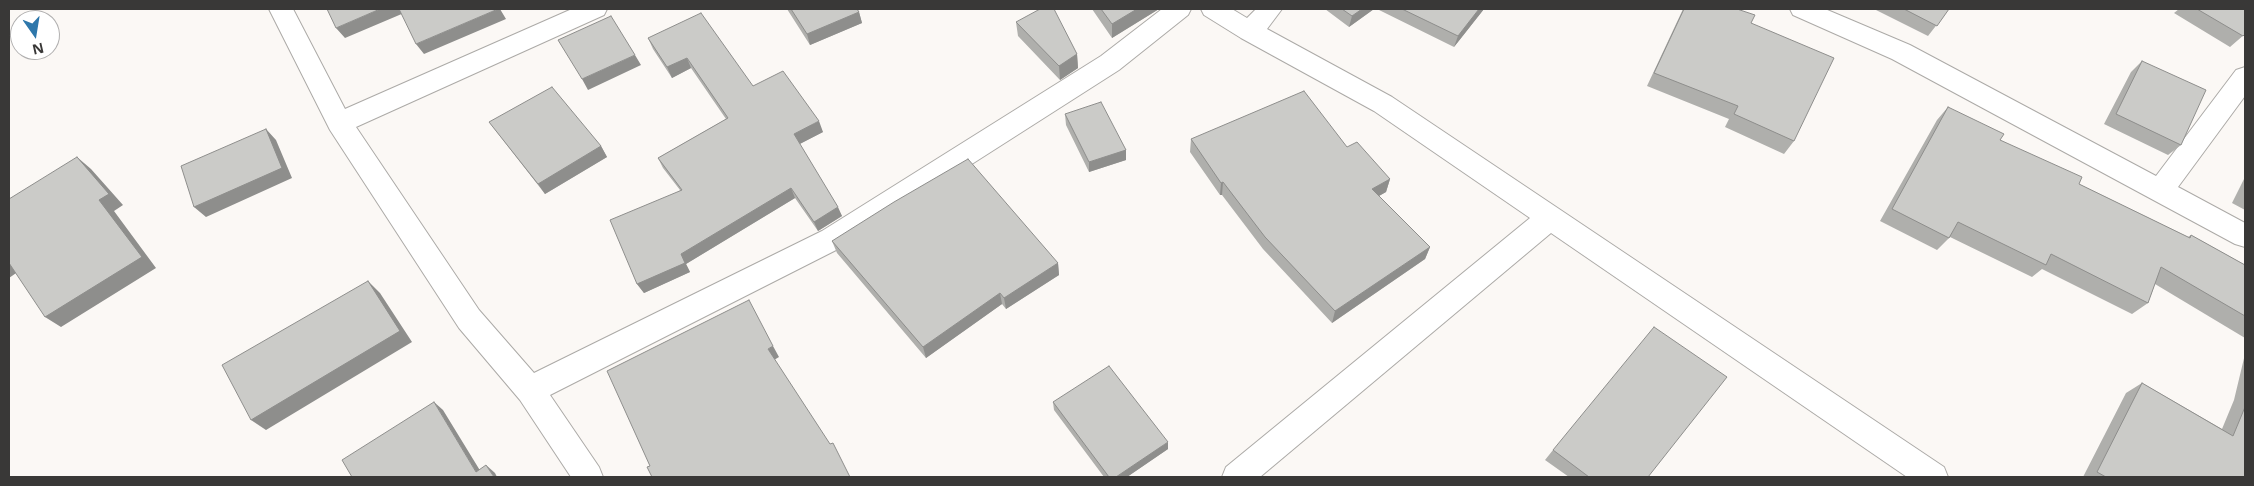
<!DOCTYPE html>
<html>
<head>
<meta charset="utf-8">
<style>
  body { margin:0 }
  #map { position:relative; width:2254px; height:486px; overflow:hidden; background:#fbf8f5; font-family:"Open Sans",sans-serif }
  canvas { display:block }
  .frame { position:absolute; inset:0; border:10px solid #393837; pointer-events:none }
  .north { position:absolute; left:10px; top:10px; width:50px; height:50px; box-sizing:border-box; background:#fff; border:1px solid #b0afaf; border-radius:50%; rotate:167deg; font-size:14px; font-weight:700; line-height:20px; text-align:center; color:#393837 }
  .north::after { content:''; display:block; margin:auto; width:18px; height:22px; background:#2e77ab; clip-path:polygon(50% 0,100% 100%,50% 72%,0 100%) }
</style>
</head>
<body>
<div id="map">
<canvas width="2254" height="486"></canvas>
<div class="frame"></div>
<div class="north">N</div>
</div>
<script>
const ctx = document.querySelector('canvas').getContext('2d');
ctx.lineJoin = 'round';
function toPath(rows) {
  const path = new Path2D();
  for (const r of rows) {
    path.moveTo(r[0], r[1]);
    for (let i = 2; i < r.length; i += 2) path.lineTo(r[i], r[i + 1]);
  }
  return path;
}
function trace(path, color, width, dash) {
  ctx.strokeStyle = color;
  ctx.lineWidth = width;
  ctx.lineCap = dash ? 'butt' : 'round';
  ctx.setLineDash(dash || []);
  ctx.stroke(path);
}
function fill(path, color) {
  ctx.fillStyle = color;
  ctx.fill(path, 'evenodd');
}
const minor = toPath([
  [269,9,293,9,345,109,572,9,607,9,604,15,356,127,479,310,534,373,822,231,1101,56,1162,9,1191,9,1188,15,1119,70,842,247,550,395,599,467,603,477,571,477,520,400,459,328,330,130,269,9],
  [1201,9,1232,9,1247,18,1256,9,1282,9,1267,29,1392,97,1944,467,1948,477,1907,477,1551,233,1260,477,1222,477,1226,467,1530,218,1374,111,1241,38,1204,15,1201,9],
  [1790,9,1825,9,1910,45,2156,176,2236,70,2245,67,2245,96,2178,187,2245,223,2245,247,2235,244,1892,59,1793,15,1790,9]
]);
const wall = toPath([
  [787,9,857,9,859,12,862,23,810,45],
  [1092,9,1159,9,1112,38],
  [1325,9,1374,9,1349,27],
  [1377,9,1484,9,1454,47],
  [1683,9,1737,9,1751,23,1794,141,1784,154,1725,127,1729,119,1647,86],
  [1874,9,1949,9,1928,36],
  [2179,9,2245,9,2245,34,2230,47,2174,13],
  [1016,22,1077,54,1078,68,1060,80,1018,36],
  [648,38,753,86,823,132,799,144,842,216,818,231,795,198,686,264,690,272,644,293,637,284,680,190,663,168,658,158,726,119,691,68,672,78,653,49],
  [2142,61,2181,145,2168,155,2104,124,2131,72],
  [1948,107,2000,140,2079,184,2188,237,2191,235,2245,265,2245,338,2155,284,2148,303,2132,314,2042,269,2032,277,1950,237,1937,250,1880,221,1937,120],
  [1065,114,1126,150,1126,160,1089,172,1066,125],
  [489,122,601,146,607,157,545,194],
  [1191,139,1347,147,1390,179,1386,192,1379,196,1430,247,1425,259,1332,323,1263,249,1222,195,1220,195,1190,152],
  [2245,177,2245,210,2232,203],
  [832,241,1058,263,1059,275,1006,309,1002,304,926,358,837,253],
  [2245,354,2245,477,2083,477,2126,393,2142,383,2222,429,2234,400],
  [1053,402,1168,449,1127,477,1104,477,1054,410],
  [1553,450,1648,477,1569,477,1545,460]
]);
const shadedWall = toPath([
  [380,9,401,9,404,13,345,38,336,28],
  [498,9,500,9,506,19,424,54,416,44],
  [1137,9,1159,9,1112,38,1112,24],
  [1362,9,1374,9,1349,27,1352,16],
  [1479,9,1484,9,1454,47,1458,36],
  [859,12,862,23,810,45,807,34],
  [1077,54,1078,68,1060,80,1059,66],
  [635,55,641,65,588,90,582,79],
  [687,58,691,68,672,78,667,67],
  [819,121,823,132,798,145,794,134],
  [266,129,276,140,292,178,206,217,194,207],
  [601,146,607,157,545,194,538,184],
  [1126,150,1126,160,1089,172,1089,162],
  [77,157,91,169,123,205,114,211,156,268,61,327,45,317],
  [1390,179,1386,192,1368,202,1372,189],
  [1223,182,1222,195,1220,195,1221,183],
  [791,188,795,198,686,264,690,272,644,293,637,284,681,254],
  [838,207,842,216,818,231,814,222],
  [1430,247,1425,259,1332,323,1335,311],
  [9,260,22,269,9,278],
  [1058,263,1059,275,1006,309,1004,298],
  [368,281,380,293,412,342,266,430,251,420],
  [1000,293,1002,304,926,358,923,347],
  [773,346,779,357,774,360,768,349],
  [434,402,443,410,484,477,476,472],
  [1168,442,1168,449,1127,477,1116,477],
  [486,465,495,473,497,477,494,477]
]);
const building = toPath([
  [327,9,380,9,336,28,327,9],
  [399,9,498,9,416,44,399,9],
  [791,9,857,9,859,12,807,34,791,9],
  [1040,9,1054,9,1077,54,1059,66,1016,22,1040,9],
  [1101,9,1137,9,1112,24,1101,9],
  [1342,9,1362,9,1352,16,1342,9],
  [1402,9,1479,9,1458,36,1402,9],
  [1684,9,1737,9,1755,15,1751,23,1834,58,1794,141,1734,114,1738,106,1654,73,1684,9],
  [1904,9,1949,9,1937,26,1904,9],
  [2197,9,2245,9,2245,34,2243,36,2197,9],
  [701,13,753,86,783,71,819,121,794,134,838,207,814,222,791,188,681,254,685,263,637,284,610,220,682,190,658,158,728,118,687,58,667,67,648,38,701,13],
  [611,16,635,55,582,79,558,40,611,16],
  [2142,61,2206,90,2181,145,2116,114,2142,61],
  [552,87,601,146,538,184,489,122,552,87],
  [1304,91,1347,147,1357,142,1390,179,1372,189,1430,247,1335,311,1265,237,1223,182,1221,183,1191,139,1304,91],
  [1101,102,1126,150,1089,162,1065,114,1101,102],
  [1948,107,2004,134,2000,140,2082,177,2079,184,2190,238,2191,235,2245,265,2245,316,2161,267,2148,303,2051,254,2046,265,1958,222,1949,238,1892,209,1948,107],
  [266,129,282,168,194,207,181,166,266,129],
  [77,157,109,194,99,200,142,257,45,317,9,263,9,199,77,157],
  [968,159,1058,263,1004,298,1000,293,923,347,832,241,894,202,968,159],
  [368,281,400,331,251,420,222,365,368,281],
  [749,300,773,346,768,349,830,444,833,443,850,477,652,477,647,467,650,466,607,371,749,300],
  [1654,327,1727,377,1648,477,1589,477,1553,450,1654,327],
  [1109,366,1168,442,1116,477,1109,477,1053,402,1109,366],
  [2142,383,2233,436,2245,407,2245,477,2106,477,2097,472,2142,383],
  [434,402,476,472,486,465,494,477,352,477,342,460,434,402]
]);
trace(minor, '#acaaa7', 2);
fill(minor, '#fff');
fill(wall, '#afafac');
fill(shadedWall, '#8e8e8c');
fill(building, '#cbcbc8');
trace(building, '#8e8e8c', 1);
</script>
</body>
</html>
